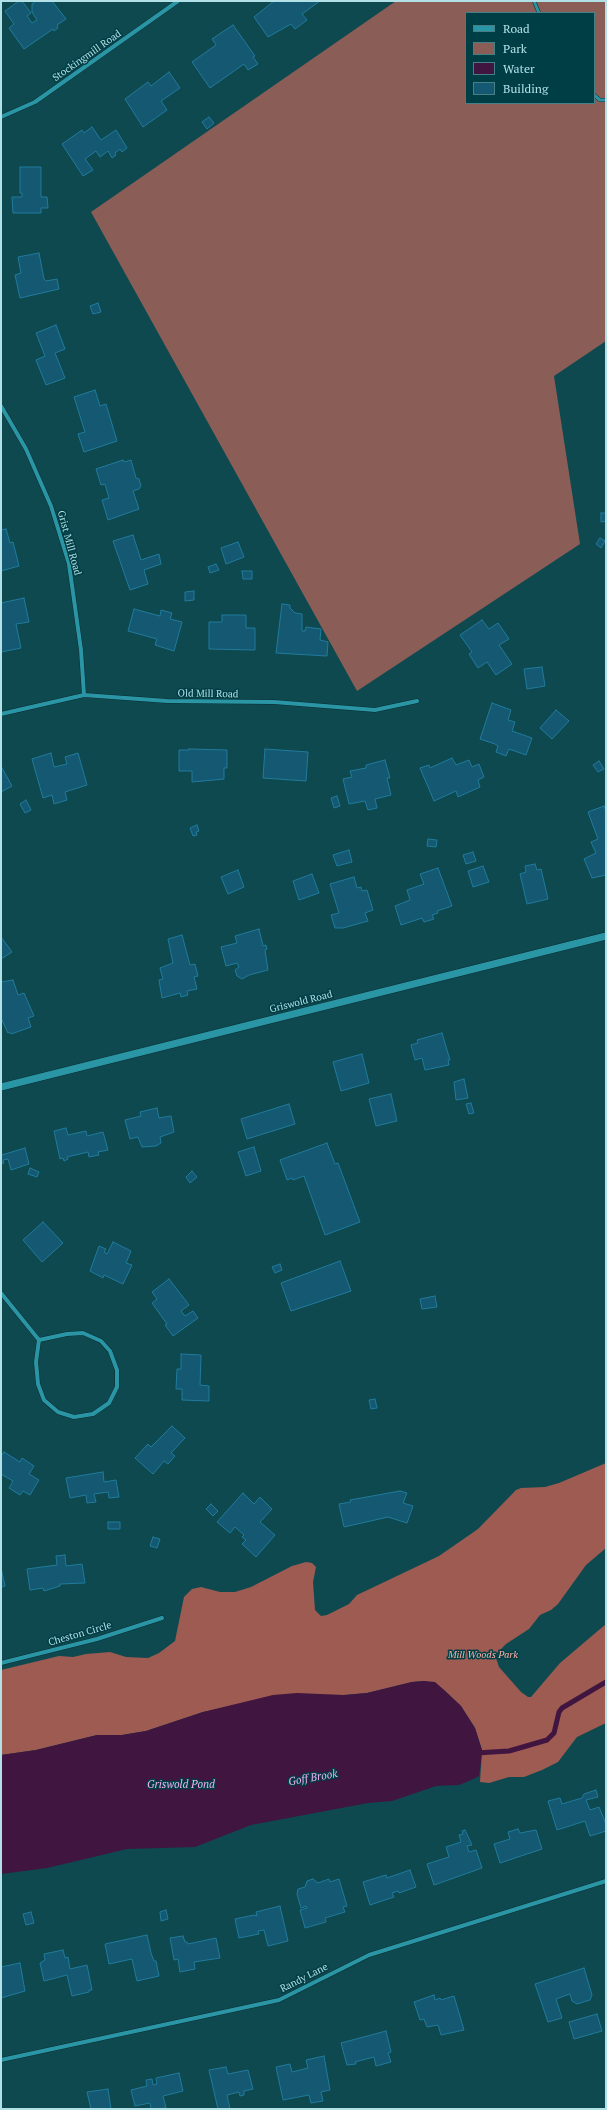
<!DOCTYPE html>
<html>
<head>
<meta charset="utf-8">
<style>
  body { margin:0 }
  #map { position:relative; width:607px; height:2110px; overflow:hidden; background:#0f4950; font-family:"PT Serif",serif }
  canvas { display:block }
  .frame { position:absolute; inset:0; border:2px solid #b2e0e7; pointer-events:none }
  .legend { position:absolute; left:465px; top:12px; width:130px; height:92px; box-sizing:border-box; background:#003e45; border:1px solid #477f86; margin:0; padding:5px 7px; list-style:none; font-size:12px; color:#b2e0e7 }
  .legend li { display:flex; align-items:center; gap:8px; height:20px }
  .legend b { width:20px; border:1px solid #477f86 }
</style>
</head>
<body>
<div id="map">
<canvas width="607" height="2110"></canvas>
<div class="frame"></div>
<ul class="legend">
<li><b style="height:5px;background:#2a96a5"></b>Road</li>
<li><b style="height:11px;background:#8b5d57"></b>Park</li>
<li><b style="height:11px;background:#40153f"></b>Water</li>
<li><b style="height:11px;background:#145872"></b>Building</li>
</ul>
</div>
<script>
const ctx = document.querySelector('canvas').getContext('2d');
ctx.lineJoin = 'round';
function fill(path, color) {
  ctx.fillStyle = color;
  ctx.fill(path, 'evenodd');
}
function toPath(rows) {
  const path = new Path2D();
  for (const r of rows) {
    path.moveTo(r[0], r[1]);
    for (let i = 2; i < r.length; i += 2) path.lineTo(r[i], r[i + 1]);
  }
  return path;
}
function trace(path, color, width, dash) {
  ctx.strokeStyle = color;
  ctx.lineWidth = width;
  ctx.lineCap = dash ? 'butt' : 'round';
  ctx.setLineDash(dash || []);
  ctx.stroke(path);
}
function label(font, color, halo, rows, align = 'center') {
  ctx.font = font + ' "PT Serif",serif';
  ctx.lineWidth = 3;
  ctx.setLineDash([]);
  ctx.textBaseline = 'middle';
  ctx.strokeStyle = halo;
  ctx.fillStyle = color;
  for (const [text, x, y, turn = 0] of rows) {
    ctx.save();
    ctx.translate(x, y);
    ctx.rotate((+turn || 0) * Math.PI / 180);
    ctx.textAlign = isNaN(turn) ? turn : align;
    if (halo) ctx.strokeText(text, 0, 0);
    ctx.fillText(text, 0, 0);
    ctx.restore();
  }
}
const green = toPath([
  [396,1,606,1,606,341,554,376,580,544,357,691,91,212],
  [466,13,594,13,594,103,466,103]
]);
const forest = toPath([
  [606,1463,606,1548,586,1565,558,1604,551,1610,540,1615,529,1629,506,1644,495,1655,499,1667,521,1692,528,1697,531,1697,560,1663,606,1624,606,1723,577,1737,558,1762,542,1770,524,1777,509,1777,489,1783,480,1782,482,1750,475,1728,461,1706,444,1690,435,1683,424,1681,412,1682,367,1693,344,1695,285,1695,203,1712,146,1731,122,1735,97,1735,36,1750,1,1755,1,1670,59,1656,73,1657,86,1654,110,1652,126,1657,148,1658,159,1653,175,1641,184,1597,192,1589,201,1587,220,1592,235,1592,251,1587,292,1566,306,1562,312,1563,316,1567,313,1582,315,1610,321,1616,327,1615,349,1604,357,1595,439,1556,478,1529,516,1490,521,1488,545,1487,559,1483]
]);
const water = toPath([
  [424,1681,435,1682,444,1690,461,1706,475,1728,482,1750,481,1762,479,1776,469,1781,459,1785,436,1786,392,1801,368,1803,251,1825,195,1847,127,1849,47,1868,1,1874,1,1755,36,1750,97,1735,122,1735,146,1731,203,1712,273,1695,297,1693,344,1695,367,1693,412,1682]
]);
const stream = toPath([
  [476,1753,509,1751,547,1740,554,1733,559,1712,562,1708,606,1682]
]);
const building = toPath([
  [19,1,22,1,31,13,27,16,32,23,37,20,32,12,32,4,36,1,52,1,66,19,57,25,58,28,54,31,53,29,24,49,9,28,14,24,5,11,19,1],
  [274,1,320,1,302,14,307,20,295,29,291,24,268,37,254,17,274,1],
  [233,25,255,56,253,57,258,64,248,70,244,64,210,88,192,62,216,45,212,39,233,25],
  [169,72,180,88,161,101,167,110,143,127,125,99,148,82,151,86,169,72],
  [209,117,214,123,207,129,202,122,209,117],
  [92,127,101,140,116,130,127,148,122,152,120,149,115,153,116,155,112,158,108,151,100,157,96,151,85,159,93,170,83,176,62,144,82,130,84,133,92,127],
  [20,167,41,167,41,197,47,197,48,208,41,208,41,213,13,213,12,197,22,197,22,193,20,193,20,167],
  [39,253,44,279,46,281,57,279,59,289,20,298,15,275,21,273,18,257,39,253],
  [98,303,101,312,93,314,90,306,98,303],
  [56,325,65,349,55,353,65,378,46,385,36,360,45,356,36,333,56,325],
  [95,390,100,406,106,404,117,441,84,452,78,434,85,432,74,397,95,390],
  [123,460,124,462,131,460,136,478,139,479,141,486,139,489,133,491,139,509,108,520,102,500,109,498,105,484,101,485,96,469,123,460],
  [601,513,606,513,606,521,601,522,601,513],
  [6,529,10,543,13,542,19,566,1,571,1,530,6,529],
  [133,535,141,560,159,554,161,564,144,570,148,584,130,590,113,541,133,535],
  [600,538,605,541,601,548,596,544,600,538],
  [238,542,244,557,226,564,221,548,238,542],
  [216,564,219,570,210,573,208,567,216,564],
  [242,571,252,571,252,579,243,579,242,571],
  [194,591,194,600,185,601,185,592,194,591],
  [24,598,29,622,16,624,21,648,1,652,1,603,24,598],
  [282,604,290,605,290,608,295,613,302,614,302,631,305,631,306,627,321,629,320,640,328,642,327,656,276,653,282,604],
  [134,609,160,616,161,610,172,613,170,619,182,622,174,651,155,645,157,639,128,631,134,609],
  [222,615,246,615,246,628,255,628,255,650,209,649,209,622,222,622,222,615],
  [482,620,489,629,498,623,509,639,499,645,512,664,496,675,487,662,478,668,469,654,472,652,460,635,482,620],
  [542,667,545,686,527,689,524,669,542,667],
  [492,703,511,710,508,720,515,722,512,731,532,738,526,755,509,749,506,756,496,752,498,746,495,744,480,739,492,703],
  [556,710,569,721,552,739,540,728,556,710],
  [189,749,227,750,227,768,224,768,224,779,192,782,192,771,179,771,179,750,189,750,189,749],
  [265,749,308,752,306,781,263,778,265,749],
  [51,753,54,767,67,764,65,757,78,753,87,785,65,792,67,800,54,804,52,795,43,798,32,759,51,753],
  [452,758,456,765,469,760,472,767,479,764,484,777,478,780,480,787,458,797,456,791,434,801,420,768,429,765,430,768,452,758],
  [385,760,390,778,387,778,391,795,375,799,377,808,368,810,365,801,349,804,343,779,352,777,350,771,366,768,366,765,385,760],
  [599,761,604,769,598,772,593,765,599,761],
  [2,768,12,786,1,792,1,769,2,768],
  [337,796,340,806,334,808,331,798,337,796],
  [26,800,31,810,25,813,20,804,26,800],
  [604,806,606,811,606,875,592,878,584,859,596,853,591,842,598,839,588,812,604,806],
  [197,825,199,831,196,832,197,835,193,836,190,828,197,825],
  [428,839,437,840,436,847,427,846,428,839],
  [349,850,352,862,337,866,333,855,349,850],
  [473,852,476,861,466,864,463,855,473,852],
  [535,864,537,870,541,869,548,899,527,904,520,874,526,872,525,866,535,864],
  [483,866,489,882,473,887,468,871,483,866],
  [438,868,452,906,437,911,438,913,432,915,434,919,424,922,422,918,401,925,395,906,410,900,407,890,424,884,420,874,438,868],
  [238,870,244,887,228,894,221,877,238,870],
  [312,874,319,893,299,900,293,881,312,874],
  [354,877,357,888,361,887,362,891,367,890,373,910,365,913,368,921,343,928,335,928,331,915,339,913,330,884,354,877],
  [259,929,263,946,266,945,267,949,265,950,268,970,249,975,242,979,237,976,235,970,239,967,237,963,226,966,221,947,237,943,235,936,259,929],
  [182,935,190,965,195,964,198,976,194,977,197,989,187,991,188,995,181,997,180,993,162,998,159,980,163,979,160,968,173,963,168,939,182,935],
  [1,937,12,952,1,959,1,937],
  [13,980,18,995,24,993,34,1016,28,1018,31,1027,11,1034,10,1032,8,1033,1,1018,1,982,13,980],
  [442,1033,450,1060,448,1060,449,1065,425,1070,422,1058,415,1060,411,1045,418,1043,417,1040,442,1033],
  [362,1054,369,1083,341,1091,333,1062,362,1054],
  [464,1079,468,1098,456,1100,454,1082,464,1079],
  [391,1094,397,1121,376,1126,369,1099,391,1094],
  [471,1103,474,1113,469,1114,466,1104,471,1103],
  [289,1104,295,1124,247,1139,241,1119,289,1104],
  [157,1108,159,1118,171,1116,174,1132,160,1137,161,1143,156,1146,142,1147,138,1137,130,1139,125,1120,141,1116,140,1112,157,1108],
  [66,1128,68,1135,86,1131,87,1136,103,1132,108,1150,98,1152,99,1155,89,1157,88,1152,67,1157,68,1159,64,1161,63,1158,60,1159,54,1131,66,1128],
  [327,1143,335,1164,338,1163,360,1222,325,1235,304,1176,293,1180,292,1178,287,1180,280,1160,327,1143],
  [254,1147,261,1171,246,1176,238,1152,254,1147],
  [25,1148,29,1164,11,1170,8,1159,3,1160,4,1163,1,1164,1,1151,2,1155,25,1148],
  [30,1168,39,1172,37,1177,28,1174,30,1168],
  [192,1171,197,1177,190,1183,186,1177,192,1171],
  [43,1222,63,1243,42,1262,23,1240,43,1222],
  [113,1242,131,1251,126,1263,132,1265,123,1284,104,1275,103,1278,90,1271,99,1246,106,1249,104,1252,107,1254,113,1242],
  [340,1261,351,1291,291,1311,281,1283,340,1261],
  [280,1264,282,1270,275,1273,272,1267,280,1264],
  [169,1279,189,1305,181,1311,185,1316,193,1311,198,1318,173,1336,165,1325,167,1324,152,1303,157,1299,152,1292,169,1279],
  [435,1296,437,1307,422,1309,420,1299,435,1296],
  [181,1354,201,1355,200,1385,209,1386,209,1401,182,1400,182,1389,176,1389,177,1369,181,1369,181,1354],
  [375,1399,377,1408,371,1409,369,1400,375,1399],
  [172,1426,185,1438,171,1453,175,1456,168,1464,164,1461,153,1474,135,1458,148,1444,151,1447,172,1426],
  [4,1452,20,1462,22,1458,34,1466,29,1474,39,1480,30,1495,23,1491,20,1495,9,1488,13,1481,1,1474,1,1456,4,1452],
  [103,1472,104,1482,116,1480,119,1497,109,1498,108,1492,94,1494,96,1502,87,1503,86,1495,70,1498,66,1478,103,1472],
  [400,1491,407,1493,403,1503,413,1506,407,1523,388,1517,344,1527,339,1504,351,1502,350,1500,400,1491],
  [243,1493,254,1504,260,1497,272,1509,260,1522,275,1535,256,1557,242,1544,246,1540,242,1537,244,1535,235,1527,230,1533,217,1522,243,1493],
  [211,1504,218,1511,213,1516,206,1509,211,1504],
  [108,1522,120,1522,120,1529,108,1529,108,1522],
  [153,1537,160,1539,157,1548,150,1546,153,1537],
  [65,1555,66,1566,82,1564,85,1583,60,1584,60,1586,44,1591,43,1588,30,1590,27,1569,57,1565,56,1556,65,1555],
  [1,1568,5,1586,1,1587,1,1568],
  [596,1790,598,1797,586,1800,590,1810,599,1807,606,1824,606,1831,590,1836,585,1821,557,1830,548,1801,560,1798,562,1804,582,1798,584,1794,596,1790],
  [518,1829,520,1833,536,1830,542,1849,500,1863,494,1844,510,1839,508,1832,518,1829],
  [465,1830,472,1845,467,1846,469,1852,476,1850,482,1868,434,1885,427,1864,449,1857,446,1847,461,1842,459,1835,463,1834,462,1831,465,1830],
  [410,1870,416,1887,399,1893,398,1891,392,1893,394,1897,370,1905,363,1882,386,1875,387,1878,410,1870],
  [313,1879,318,1883,329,1879,330,1882,339,1879,347,1906,343,1907,345,1912,325,1918,326,1922,305,1928,300,1910,307,1908,306,1906,301,1908,297,1894,298,1889,305,1887,307,1881,313,1879],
  [280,1906,288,1941,268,1946,264,1930,258,1931,259,1934,239,1938,235,1919,254,1915,257,1916,256,1912,280,1906],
  [166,1910,168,1919,161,1921,160,1912,166,1910],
  [31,1912,34,1923,26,1925,23,1914,31,1912],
  [147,1935,151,1953,154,1961,156,1961,159,1976,137,1981,132,1959,109,1964,105,1944,147,1935],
  [183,1936,185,1942,187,1942,188,1944,216,1938,220,1958,194,1962,195,1969,180,1972,178,1959,174,1960,170,1938,183,1936],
  [63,1950,65,1958,68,1957,70,1969,87,1965,92,1990,89,1990,89,1992,72,1996,67,1975,44,1981,40,1963,45,1960,44,1954,63,1950],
  [20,1963,25,1991,1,1998,1,1967,20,1963],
  [584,1968,592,1995,590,2000,577,2004,572,2001,570,1994,556,1999,562,2018,548,2022,535,1984,584,1968],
  [434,1995,435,2000,440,1998,441,2000,454,1996,464,2030,441,2035,438,2025,427,2027,424,2019,420,2020,414,2002,434,1995],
  [597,2014,602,2031,574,2039,569,2022,597,2014],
  [386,2031,391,2052,388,2053,391,2062,376,2066,374,2057,355,2062,356,2064,347,2065,341,2043,386,2031],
  [324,2056,330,2090,321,2092,323,2101,311,2103,309,2095,283,2100,276,2067,290,2064,292,2072,308,2068,306,2060,324,2056],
  [226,2067,228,2074,248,2070,253,2089,244,2091,244,2095,240,2096,239,2092,227,2095,230,2109,218,2109,209,2070,226,2067],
  [179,2073,183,2091,163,2096,166,2108,151,2109,150,2103,135,2106,131,2090,147,2086,146,2080,152,2079,153,2085,157,2084,156,2078,179,2073],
  [108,2089,111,2109,91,2109,87,2092,108,2089]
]);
const service = toPath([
  [534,1,539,13],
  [594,95,600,100,606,100]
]);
const minor = toPath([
  [1,117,35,102,178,1],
  [1,406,26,449,51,506,69,564,81,650,84,695],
  [1,714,84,695,167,701,274,702,375,710,417,701],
  [1,1293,39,1340,36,1362,38,1384,44,1400,58,1412,74,1417,93,1414,109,1403,117,1387,117,1370,110,1351,101,1341,83,1333,67,1334,39,1340],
  [1,1663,97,1639,162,1618],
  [1,2060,279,2000,369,1955,606,1881]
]);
const tertiary = toPath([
  [1,1087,606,936]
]);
const streetNames = [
  ["Stockingmill Road",87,56,-35],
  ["Grist Mill Road",69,543,75],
  ["Old Mill Road",208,694,1],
  ["Griswold Road",301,1002,-14],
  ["Cheston Circle",80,1634,-16],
  ["Randy Lane",304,1978,-27]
];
const parkNames = [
  ["Mill Woods Park",483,1655]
];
const waterNames = [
  ["Goff Brook",313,1778,-10],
  ["Griswold Pond",181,1785]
];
fill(green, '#8b5d57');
fill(forest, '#9d5b52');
fill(water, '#40153f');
trace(stream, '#40153f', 5);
fill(building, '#145872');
trace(building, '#217b9c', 1);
trace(service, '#0b2c31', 4);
trace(minor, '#0b2c31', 5);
trace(tertiary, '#0b2c31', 8);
trace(service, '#2a96a5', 3);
trace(minor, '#2a96a5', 4);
trace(tertiary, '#2a96a5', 7);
label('10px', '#b2e0e7', '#003e45', streetNames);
label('italic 10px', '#ffafa4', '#003e45', parkNames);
label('italic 11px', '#f6aff3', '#003e45', waterNames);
</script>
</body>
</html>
